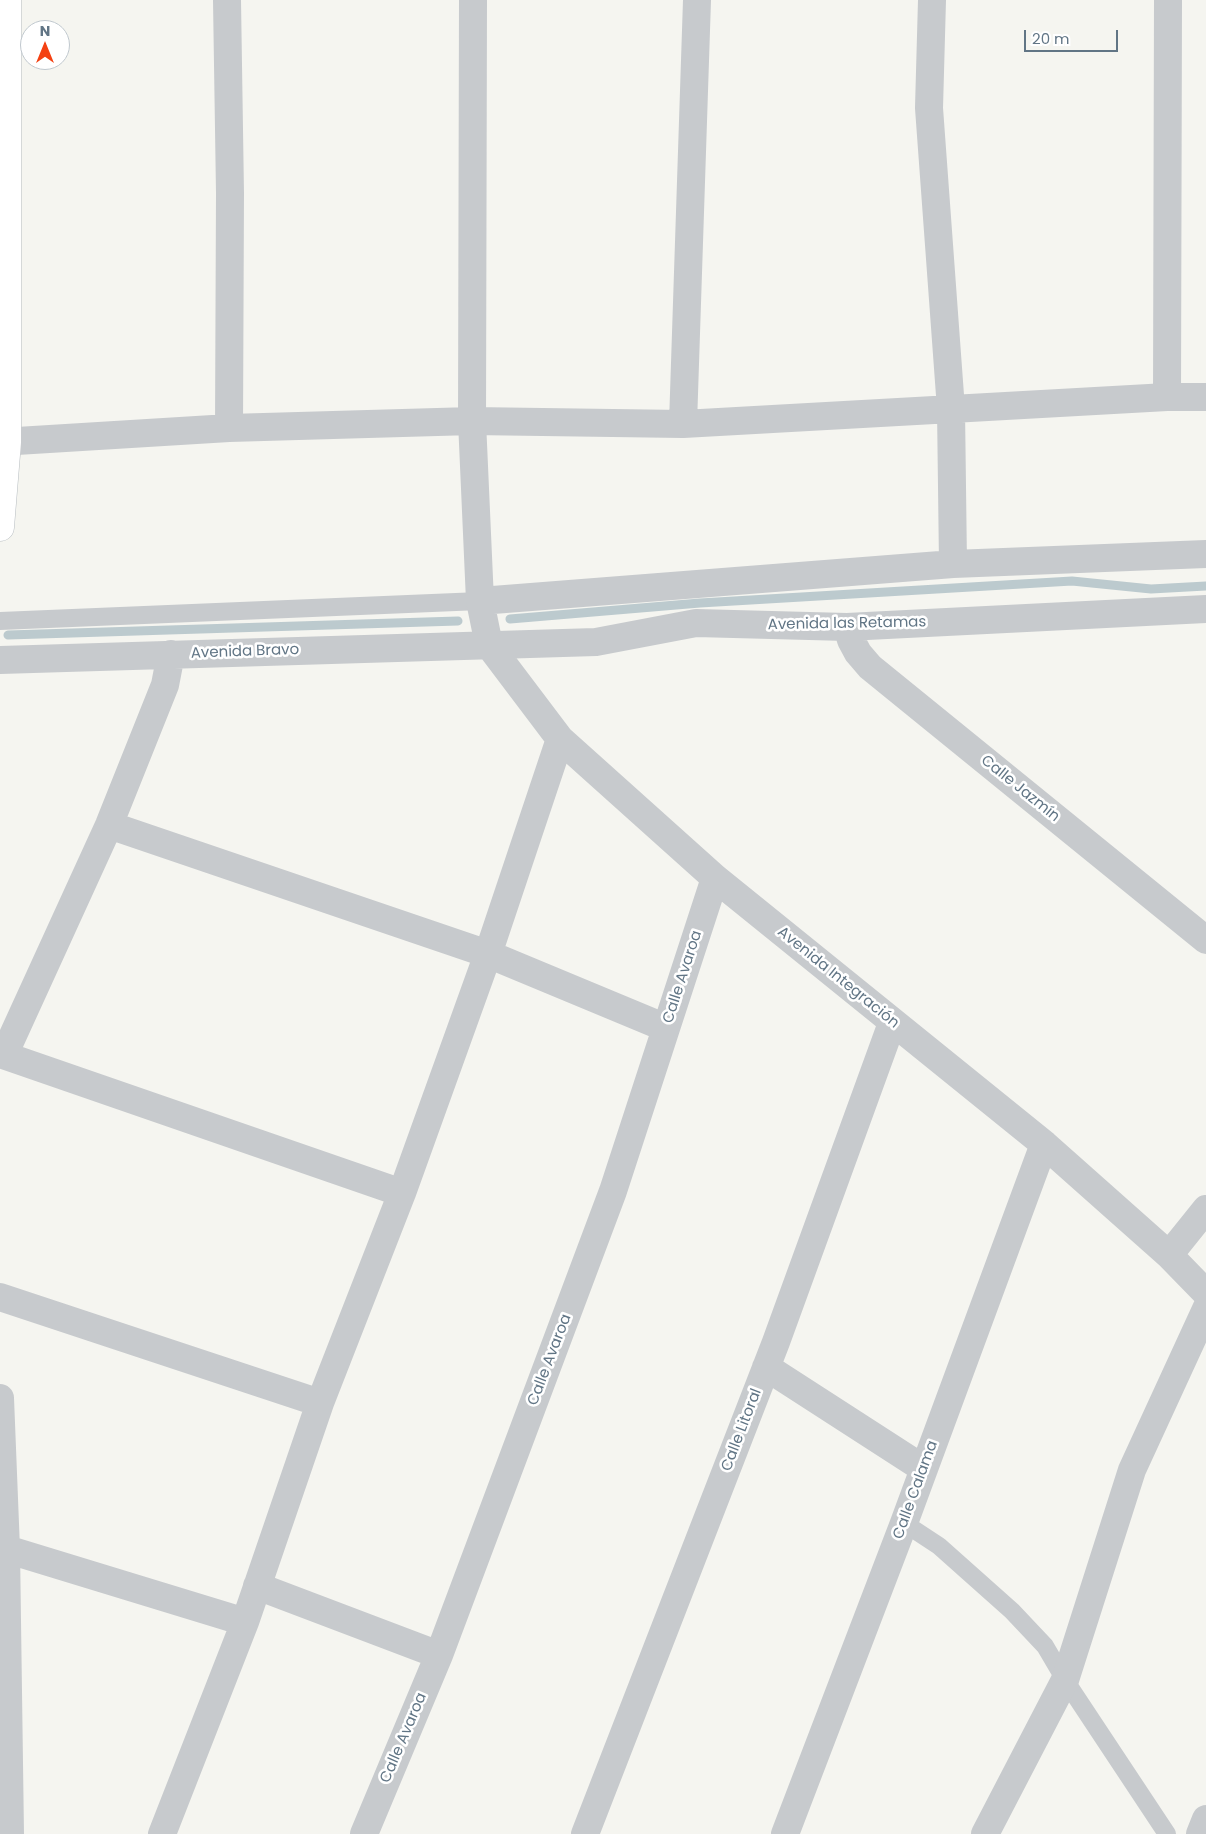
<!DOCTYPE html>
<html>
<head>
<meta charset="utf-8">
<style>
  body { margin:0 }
  #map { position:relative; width:1206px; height:1834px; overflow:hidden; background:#f5f5f0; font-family:Poppins,sans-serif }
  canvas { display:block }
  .north { position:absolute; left:20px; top:20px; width:50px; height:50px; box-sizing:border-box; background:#fff; border:1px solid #c0c8ce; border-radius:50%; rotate:0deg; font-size:14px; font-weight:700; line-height:20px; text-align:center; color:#617585 }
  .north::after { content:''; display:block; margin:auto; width:18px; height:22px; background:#f44112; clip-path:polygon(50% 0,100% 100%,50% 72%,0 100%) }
  .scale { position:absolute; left:1024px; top:30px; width:94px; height:22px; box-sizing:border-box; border:2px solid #617585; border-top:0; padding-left:6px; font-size:15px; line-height:18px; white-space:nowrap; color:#617585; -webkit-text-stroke:4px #fff; paint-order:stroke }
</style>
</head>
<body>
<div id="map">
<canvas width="1206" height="1834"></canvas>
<div class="north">N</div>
<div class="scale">20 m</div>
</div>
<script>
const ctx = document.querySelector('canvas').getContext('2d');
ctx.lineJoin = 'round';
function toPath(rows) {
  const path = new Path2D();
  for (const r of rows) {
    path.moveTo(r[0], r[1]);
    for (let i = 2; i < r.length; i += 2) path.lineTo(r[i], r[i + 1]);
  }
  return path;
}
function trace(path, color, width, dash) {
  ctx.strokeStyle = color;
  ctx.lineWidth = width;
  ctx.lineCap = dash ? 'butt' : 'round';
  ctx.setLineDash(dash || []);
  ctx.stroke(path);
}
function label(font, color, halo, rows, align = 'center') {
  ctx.font = font + ' Poppins,sans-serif';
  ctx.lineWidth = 5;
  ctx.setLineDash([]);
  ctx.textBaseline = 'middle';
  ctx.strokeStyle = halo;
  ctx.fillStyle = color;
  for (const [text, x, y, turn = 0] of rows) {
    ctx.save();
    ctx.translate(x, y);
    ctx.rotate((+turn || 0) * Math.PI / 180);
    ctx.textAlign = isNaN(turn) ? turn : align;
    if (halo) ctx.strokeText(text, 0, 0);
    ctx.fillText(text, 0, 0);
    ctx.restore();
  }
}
const stream = toPath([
  [510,619,700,603,1072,581,1151,589,1206,586],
  [8,635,458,621]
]);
const lane = toPath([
  [0,621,480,601],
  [904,1523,939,1546,1012,1611,1045,1646,1065,1680,1167,1834]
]);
const street = toPath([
  [227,0,230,193,229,428],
  [473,0,472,421,480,601,489,645,560,739,715,878,1044,1144,1169,1255,1206,1293],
  [932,0,929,108,951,409,953,564],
  [1167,397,1168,0],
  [683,424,697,0],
  [0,442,229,428,472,421,683,424,1167,397,1206,397],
  [480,601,953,564,1206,554],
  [847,627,851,640,858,653,870,667,1206,940],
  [0,660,596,642,696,623,847,627,1206,609],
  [109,825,488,954,666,1028],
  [0,1054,402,1193],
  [4,1055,109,825,165,685,171,654],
  [1169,1255,1206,1209],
  [0,1297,320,1403],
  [766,1367,924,1469],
  [0,1398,6,1549,10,1834],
  [6,1549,245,1622],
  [257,1586,439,1655],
  [162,1834,245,1622,320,1403,402,1193,488,954,560,739],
  [364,1834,439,1655,613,1191,715,878],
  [585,1834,776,1342,892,1023],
  [785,1834,904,1523,1044,1144],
  [985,1834,1065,1680,1132,1470,1206,1309],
  [1200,1834,1206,1819]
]);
const secondary = toPath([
  [0,527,7,442,7,0]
]);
const streetNames = [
  ["Avenida las Retamas",847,624,-1],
  ["Avenida Bravo",245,652,-2],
  ["Calle Jazmín",1020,789,39],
  ["Calle Avaroa",683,977,-72],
  ["Avenida Integración",838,978,39],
  ["Calle Avaroa",550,1360,-69],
  ["Calle Litoral",742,1430,-69],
  ["Calle Calama",916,1490,-70],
  ["Calle Avaroa",404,1738,-67]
];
trace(stream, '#bccace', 9);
trace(secondary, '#b6bcc0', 29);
trace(lane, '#c7cacd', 18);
trace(street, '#c7cacd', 28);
trace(secondary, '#fff', 28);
label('15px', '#617585', '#fff', streetNames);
</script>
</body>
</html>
